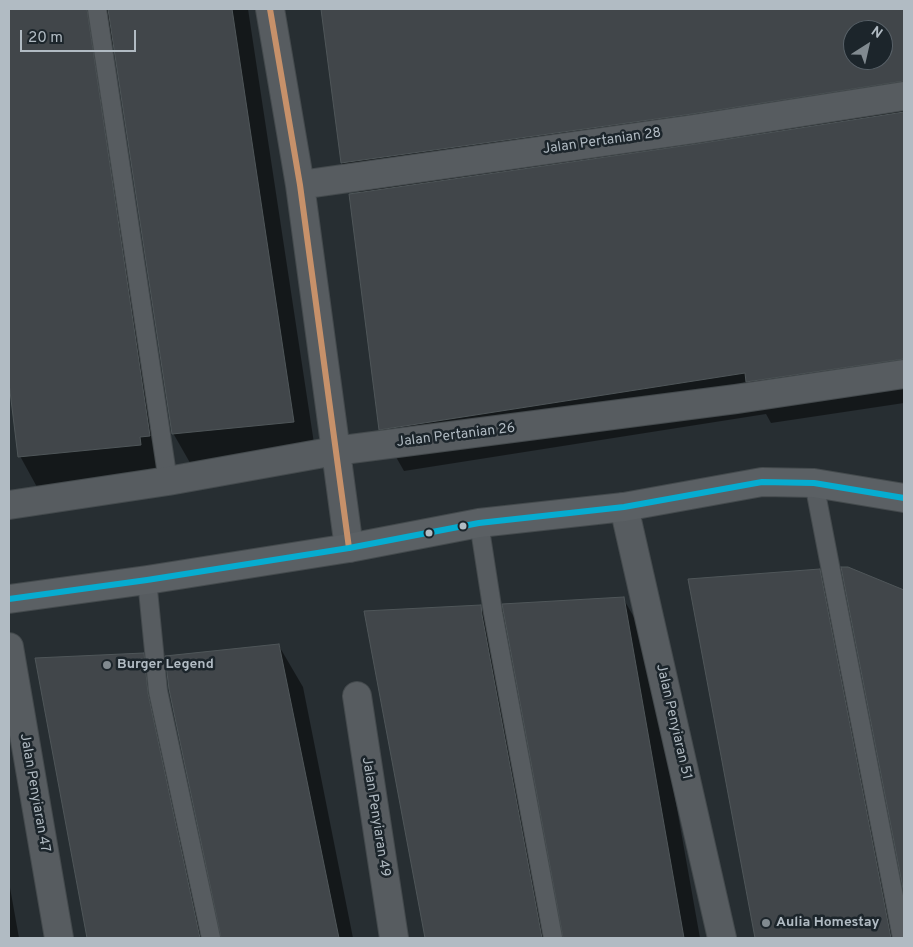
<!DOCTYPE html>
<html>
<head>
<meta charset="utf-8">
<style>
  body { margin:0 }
  #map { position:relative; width:913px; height:947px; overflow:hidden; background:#272e32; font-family:Overpass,sans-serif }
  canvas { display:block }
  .frame { position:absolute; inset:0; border:10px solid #b1bbc3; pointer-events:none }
  .north { position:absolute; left:843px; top:20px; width:50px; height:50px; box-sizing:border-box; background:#1c252b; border:1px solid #586168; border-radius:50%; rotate:35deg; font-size:14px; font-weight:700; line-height:20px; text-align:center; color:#b1bbc3 }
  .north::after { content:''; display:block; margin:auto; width:18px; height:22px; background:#818a90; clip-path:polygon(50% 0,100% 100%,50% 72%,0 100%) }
  .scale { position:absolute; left:20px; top:30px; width:116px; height:22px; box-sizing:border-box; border:2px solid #b1bbc3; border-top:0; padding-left:6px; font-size:15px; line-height:18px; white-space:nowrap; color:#b1bbc3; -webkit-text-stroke:4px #1c252b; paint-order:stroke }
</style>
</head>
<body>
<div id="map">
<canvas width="913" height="947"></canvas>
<div class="frame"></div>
<div class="north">N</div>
<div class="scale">20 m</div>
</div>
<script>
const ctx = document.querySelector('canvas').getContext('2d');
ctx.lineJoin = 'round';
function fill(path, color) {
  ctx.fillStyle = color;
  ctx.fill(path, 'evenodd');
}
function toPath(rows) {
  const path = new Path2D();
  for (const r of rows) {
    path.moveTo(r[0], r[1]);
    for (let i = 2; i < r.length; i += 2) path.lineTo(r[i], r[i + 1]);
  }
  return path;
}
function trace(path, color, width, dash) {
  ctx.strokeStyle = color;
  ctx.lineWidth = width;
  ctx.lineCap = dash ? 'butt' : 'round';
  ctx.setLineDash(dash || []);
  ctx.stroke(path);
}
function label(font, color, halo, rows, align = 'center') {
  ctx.font = font + ' Overpass,sans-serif';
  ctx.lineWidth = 5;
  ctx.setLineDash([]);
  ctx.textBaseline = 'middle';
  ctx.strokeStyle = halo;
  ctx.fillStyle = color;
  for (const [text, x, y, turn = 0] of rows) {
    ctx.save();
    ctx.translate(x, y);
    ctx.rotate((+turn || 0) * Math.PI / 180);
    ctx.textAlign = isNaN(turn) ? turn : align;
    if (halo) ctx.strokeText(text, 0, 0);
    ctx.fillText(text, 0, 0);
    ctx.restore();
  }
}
const shadow = toPath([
  [9,9,248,9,317,463,197,475,173,433,114,43,111,46,163,478,43,498,20,456,9,374],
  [323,9,904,9,904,403,771,423,766,414,404,471,380,429,360,194,342,163],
  [853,30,883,30,883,60,853,60],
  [690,108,711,144,708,144,687,109],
  [843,568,848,568,904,591,904,887],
  [819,570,843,611,904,938,756,938,690,580],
  [623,598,647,640,700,938,565,938],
  [480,607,504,648,558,938,426,938,366,612],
  [279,646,303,687,353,938,223,938],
  [143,654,167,696,214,938,88,938,37,660],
  [9,882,19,938,9,938]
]);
const building = toPath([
  [9,9,87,9,150,436,140,437,141,445,18,457,9,383,9,9],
  [108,9,232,9,294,422,172,434,108,9],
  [321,9,904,9,904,81,692,114,341,163,321,9],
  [853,30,883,30,883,60,853,60,853,30],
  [904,112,904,359,746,382,745,373,379,430,349,194,696,144,904,112],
  [841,567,848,567,904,590,904,894,841,567],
  [820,569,891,938,755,938,688,579,820,569],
  [624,597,684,938,563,938,502,604,624,597],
  [481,605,482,615,542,938,425,938,364,611,481,605],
  [279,644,339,938,221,938,169,689,165,656,279,644],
  [144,653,148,693,200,938,87,938,35,658,144,653]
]);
const lane = toPath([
  [97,9,168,481],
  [814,483,902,938],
  [479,523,493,613,553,938],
  [147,580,158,691,211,938]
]);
const street = toPath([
  [270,9,300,185,349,548],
  [300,185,694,129,904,96],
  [9,505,168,481,335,451,736,399,904,374],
  [624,507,722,938],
  [9,647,59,938],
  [357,696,394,938]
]);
const secondary = toPath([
  [9,599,147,580,349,548,479,523,624,507,762,482,814,483,904,498]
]);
const bus1 = toPath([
  [270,9,300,185,349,548]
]);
const bus2 = toPath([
  [9,599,147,580,349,548,479,523,624,507,762,482,814,483,904,498]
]);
const markers = [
  [463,526,4.5,"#b1bbc3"],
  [429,533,4.5,"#b1bbc3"],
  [107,665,5,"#818a90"],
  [766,923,5,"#818a90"]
];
const streetNames = [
  ["Jalan Pertanian 28",602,142,-8],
  ["Jalan Pertanian 26",456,436,-7],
  ["Jalan Penyiaran 51",673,722,77],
  ["Jalan Penyiaran 47",34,793,80],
  ["Jalan Penyiaran 49",375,817,81]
];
const poiNames = [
  ["Burger Legend",117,665],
  ["Aulia Homestay",776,923]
];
fill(shadow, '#0007');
fill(building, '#41464a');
trace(building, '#4f5659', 1);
trace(lane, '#444a4d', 20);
trace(street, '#444a4d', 30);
trace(secondary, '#444a4d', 30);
trace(lane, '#575c60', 18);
trace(street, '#575c60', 28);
trace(secondary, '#5b6064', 28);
trace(bus1, '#c7916a', 6);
trace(bus2, '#06acd0', 6);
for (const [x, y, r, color] of markers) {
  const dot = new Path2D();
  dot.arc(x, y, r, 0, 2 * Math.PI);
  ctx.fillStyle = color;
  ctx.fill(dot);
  trace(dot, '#1c252b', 2);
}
label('14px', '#b1bbc3', '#1c252b', streetNames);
label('bold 14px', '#b1bbc3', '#1c252b', poiNames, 'left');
</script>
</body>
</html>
